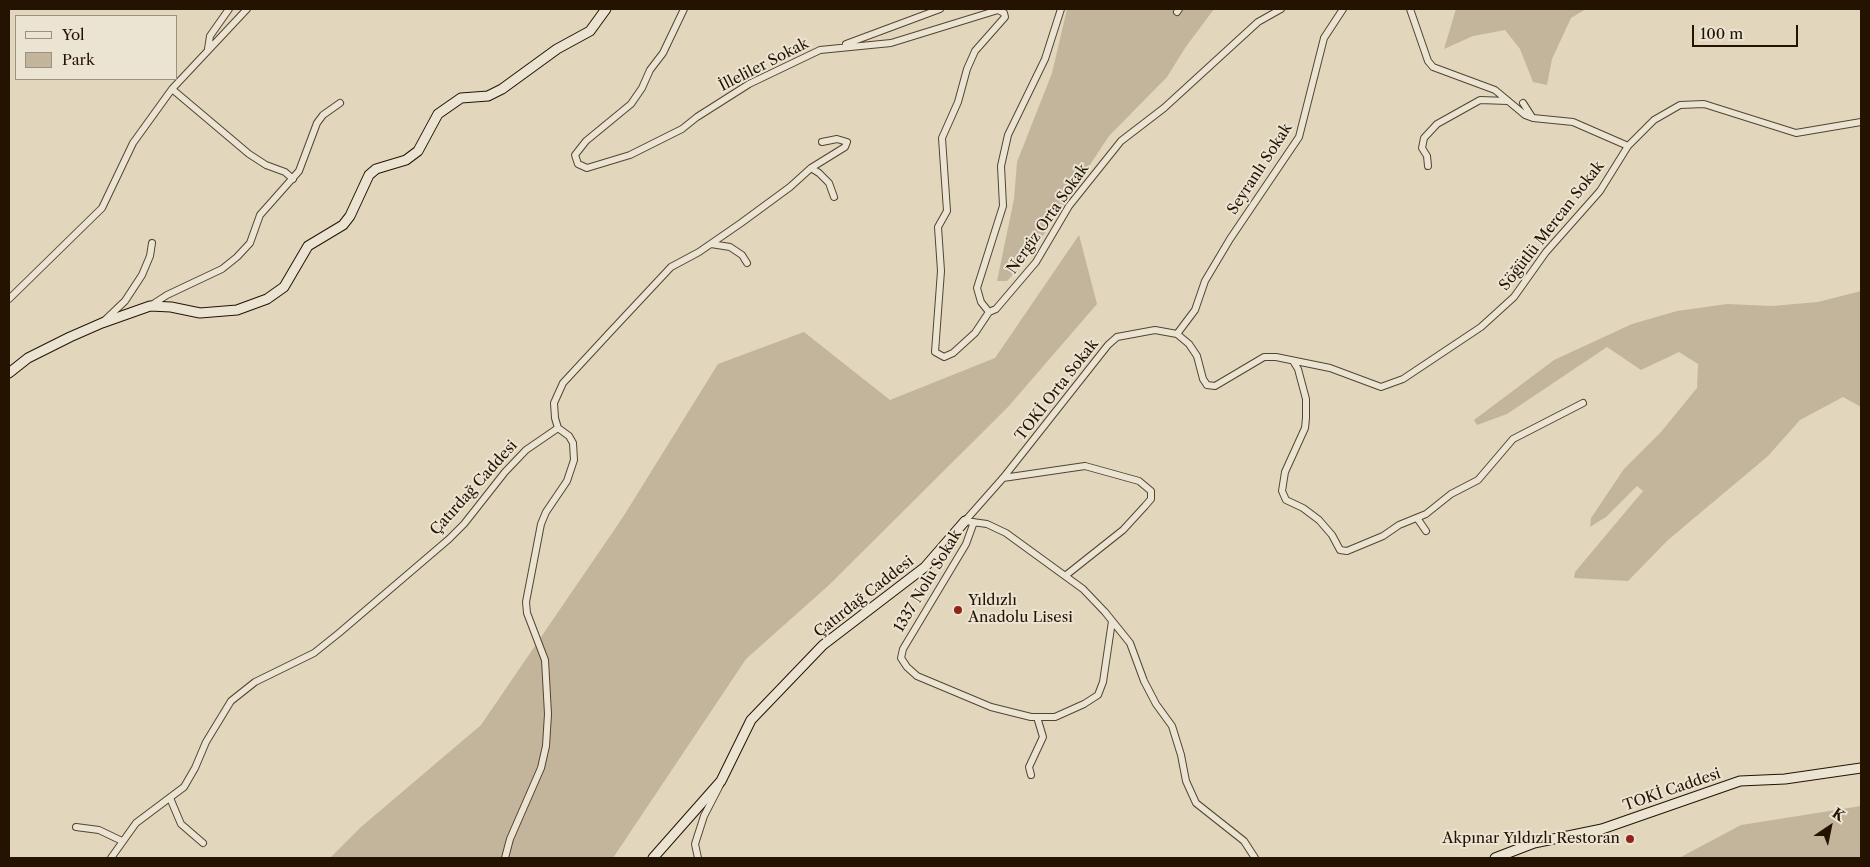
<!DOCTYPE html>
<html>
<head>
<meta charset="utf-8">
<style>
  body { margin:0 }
  #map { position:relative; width:1870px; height:867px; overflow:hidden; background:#e2d6bc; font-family:"Libre Caslon Text",serif }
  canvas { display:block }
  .frame { position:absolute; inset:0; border:10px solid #241300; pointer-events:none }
  .legend { position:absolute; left:15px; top:15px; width:162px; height:65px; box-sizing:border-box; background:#ece4d3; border:1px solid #9c907f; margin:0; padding:6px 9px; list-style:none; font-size:15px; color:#241300 }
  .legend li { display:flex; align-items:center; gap:10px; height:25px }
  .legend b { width:25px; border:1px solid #9c907f }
  .north { position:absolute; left:1805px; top:802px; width:50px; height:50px; -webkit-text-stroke:4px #ece4d3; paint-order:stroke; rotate:34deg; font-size:14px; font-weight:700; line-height:20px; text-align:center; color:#241300 }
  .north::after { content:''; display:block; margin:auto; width:18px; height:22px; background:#241300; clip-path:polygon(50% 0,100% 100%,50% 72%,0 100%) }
  .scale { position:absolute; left:1692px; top:25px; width:106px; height:22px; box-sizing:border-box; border:2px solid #241300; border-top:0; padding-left:6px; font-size:15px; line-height:18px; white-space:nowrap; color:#241300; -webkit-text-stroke:4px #ece4d3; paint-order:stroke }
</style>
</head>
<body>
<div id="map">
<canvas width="1870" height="867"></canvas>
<div class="frame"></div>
<ul class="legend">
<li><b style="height:6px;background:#ece4d3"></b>Yol</li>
<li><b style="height:14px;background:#c2b59c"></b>Park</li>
</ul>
<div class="north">K</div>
<div class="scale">100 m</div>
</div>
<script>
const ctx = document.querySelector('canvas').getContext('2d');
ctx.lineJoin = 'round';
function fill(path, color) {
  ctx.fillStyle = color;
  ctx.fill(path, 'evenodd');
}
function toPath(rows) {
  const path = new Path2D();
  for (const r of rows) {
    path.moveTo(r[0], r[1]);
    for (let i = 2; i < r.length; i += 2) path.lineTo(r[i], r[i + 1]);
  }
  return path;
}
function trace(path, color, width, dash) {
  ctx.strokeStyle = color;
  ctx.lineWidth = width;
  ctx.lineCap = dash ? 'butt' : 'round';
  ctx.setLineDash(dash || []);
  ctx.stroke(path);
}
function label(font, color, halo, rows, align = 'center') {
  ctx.font = font + ' "Libre Caslon Text",serif';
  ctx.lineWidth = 4;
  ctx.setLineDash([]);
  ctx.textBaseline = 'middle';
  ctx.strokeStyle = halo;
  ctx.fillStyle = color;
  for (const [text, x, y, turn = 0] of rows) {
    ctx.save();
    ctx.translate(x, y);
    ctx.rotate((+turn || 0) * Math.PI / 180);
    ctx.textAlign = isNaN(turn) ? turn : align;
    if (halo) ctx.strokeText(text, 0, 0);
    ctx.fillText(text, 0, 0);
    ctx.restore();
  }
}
const green = toPath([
  [1067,9,1214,9,1185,48,1167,77,1109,136,1027,260,1007,281,997,281,1014,199,1017,162,1052,73],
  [1456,9,1586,9,1571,18,1552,59,1547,85,1533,82,1520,49,1505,30,1473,36,1444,49],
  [1079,235,1097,304,1008,407,829,585,746,659,613,858,330,858,361,827,481,725,623,517,718,364,804,332,890,400,995,358],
  [1861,291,1861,407,1843,397,1800,420,1768,456,1668,540,1628,581,1574,578,1575,572,1643,491,1637,486,1606,517,1590,527,1591,518,1624,469,1661,432,1697,388,1698,364,1679,352,1641,370,1607,347,1507,414,1477,425,1474,420,1554,360,1632,324,1677,311,1727,304,1772,306,1818,302],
  [1861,806,1861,858,1679,858,1741,825]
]);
const street = toPath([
  [684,9,663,53,650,70,642,88,631,104,586,141,575,155,578,164,587,168,630,155,682,129,697,117,749,84,820,50,891,43,998,10,1004,13,1005,17,975,51,967,69,958,102,942,138,947,211,938,227,941,271,935,352,944,357,953,353,975,333,989,312],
  [1061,9,1045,59,1008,135,1001,166,1003,206,977,288,981,302,989,312,996,309,1036,262,1069,206,1121,141,1164,108,1258,22,1281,9],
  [1410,9,1428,61,1433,67,1495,90,1525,115,1533,118,1573,122,1628,146],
  [1177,12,1179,9],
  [846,44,940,9],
  [208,49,210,36,229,9],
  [172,89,249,154,266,165,285,172,293,179],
  [1523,103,1532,117],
  [1428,166,1427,156,1422,148,1424,138,1437,124,1480,100,1508,101],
  [811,168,819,173,829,183,834,197],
  [711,244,730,247,742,255,747,263],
  [9,299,102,208,133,143,172,89,247,9],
  [150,306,167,295,222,269,237,257,250,243,260,215,299,171,317,123,323,115,340,103],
  [103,322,125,301,142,275,150,256,152,243],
  [1177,334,1195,310,1205,281,1230,239,1299,137,1324,38,1343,9],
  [1293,361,1298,369,1306,399,1306,418,1305,428,1285,472,1282,491,1286,500,1303,508,1319,520,1332,535,1340,550,1347,551,1383,536,1399,525,1426,514,1451,494,1478,480,1513,439,1583,403],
  [558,428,555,418,554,403,563,383,613,329,671,267,699,252,741,223,790,187,811,168,845,147,847,142,837,139,822,142],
  [1003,478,1085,466,1139,481,1151,491,1151,499,1145,506,1123,530,1065,576],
  [1417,518,1426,531],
  [965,521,1003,478,1108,345,1117,337,1155,330,1177,334,1189,344,1197,356,1203,379,1207,385,1215,386,1264,357,1276,357,1330,368,1381,387,1403,379,1481,327,1514,297,1546,252,1600,191,1628,146,1654,120,1680,105,1704,104,1796,133,1861,122],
  [965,521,987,524,1006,533,1083,589,1105,612,1130,643,1144,681,1156,704,1172,726,1181,755,1186,781,1196,803,1244,841,1255,858],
  [974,522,966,544,903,649,901,658,907,667,917,676,991,707,1031,717,1055,717,1084,704,1098,695,1103,682,1112,621],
  [1031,775,1029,767,1043,737,1037,717],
  [170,798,181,824,203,843],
  [76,827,99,830,122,841],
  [111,858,136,823,184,787,195,768,206,742,231,701,255,682,314,653,339,633,449,539,464,524,505,472,526,450,558,428],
  [505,858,510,839,541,768,546,746,548,714,545,660,527,613,526,602,541,524,546,512,567,481,574,460,573,443,569,436,558,428],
  [698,858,695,844,704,816,720,785]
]);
const secondary = toPath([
  [9,373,28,358,70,337,102,323,150,306,171,307,200,313,237,310,267,299,284,287,308,246,343,225,350,216,369,175,376,169,406,160,418,151,438,114,461,98,488,96,502,89,557,49,590,31,606,9],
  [653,858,721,781,751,720,823,645,925,567,965,521],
  [1495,858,1534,843,1602,829,1740,781,1785,779,1861,768]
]);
const markers = [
  [958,610,5,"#8f2418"],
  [1630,839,5,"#8f2418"]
];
const streetNames = [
  ["İlleliler Sokak",764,65,-27],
  ["Seyranlı Sokak",1260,169,-57],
  ["Nergiz Orta Sokak",1048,219,-55],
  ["Söğütlü Mercan Sokak",1552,226,-52],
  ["TOKİ Orta Sokak",1057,390,-52],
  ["Çatırdağ Caddesi",474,488,-48],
  ["1337 Nolu Sokak",928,581,-59],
  ["Çatırdağ Caddesi",864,597,-38],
  ["TOKİ Caddesi",1672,790,-19]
];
const poiNames = [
  ["Yıldızlı",968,601],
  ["Anadolu Lisesi",968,618],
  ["Akpınar Yıldızlı Restoran",1620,839,"right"]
];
fill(green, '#c2b59c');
trace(street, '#54442f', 8);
trace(secondary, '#241300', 11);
trace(street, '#ece4d3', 6);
trace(secondary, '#ece4d3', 9);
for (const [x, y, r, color] of markers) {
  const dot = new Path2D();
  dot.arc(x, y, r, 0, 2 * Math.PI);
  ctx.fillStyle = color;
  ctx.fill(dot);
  trace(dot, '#ece4d3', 2);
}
label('15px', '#241300', '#ece4d3', streetNames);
label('15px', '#241300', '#ece4d3', poiNames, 'left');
</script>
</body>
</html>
